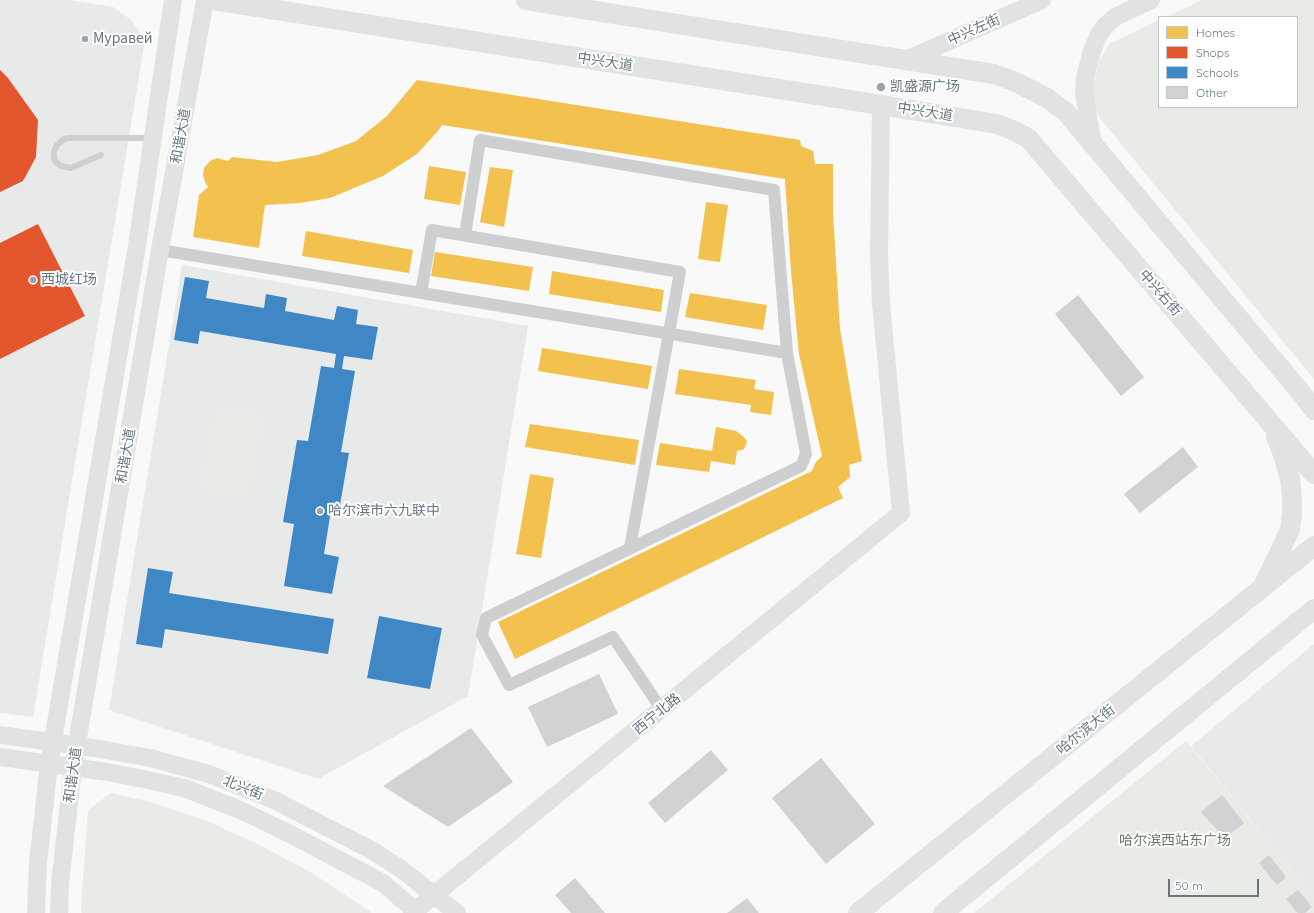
<!DOCTYPE html>
<html>
<head>
<meta charset="utf-8">
<style>
  body { margin:0 }
  #map { position:relative; width:1314px; height:913px; overflow:hidden; background:#f9f9f9; font-family:Quicksand,sans-serif }
  canvas { display:block }
  .legend { position:absolute; left:1158px; top:16px; width:140px; height:92px; box-sizing:border-box; background:#fff; border:1px solid #c1c8cd; margin:0; padding:5px 7px; list-style:none; font-size:12px; color:#657683 }
  .legend li { display:flex; align-items:center; gap:8px; height:20px }
  .legend b { width:20px; border:1px solid #c1c8cd }
  .scale { position:absolute; left:1168px; top:879px; width:91px; height:18px; box-sizing:border-box; border:2px solid #657683; border-top:0; padding-left:5px; font-size:12px; line-height:14px; white-space:nowrap; color:#657683; -webkit-text-stroke:3px #fff; paint-order:stroke }
</style>
</head>
<body>
<div id="map">
<canvas width="1314" height="913"></canvas>
<ul class="legend">
<li><b style="height:11px;background:#f2c14e"></b>Homes</li>
<li><b style="height:11px;background:#e4572e"></b>Shops</li>
<li><b style="height:11px;background:#3f88c5"></b>Schools</li>
<li><b style="height:11px;background:#d0d2d3"></b>Other</li>
</ul>
<div class="scale">50 m</div>
</div>
<script>
const ctx = document.querySelector('canvas').getContext('2d');
ctx.lineJoin = 'round';
function fill(path, color) {
  ctx.fillStyle = color;
  ctx.fill(path, 'evenodd');
}
function toPath(rows) {
  const path = new Path2D();
  for (const r of rows) {
    path.moveTo(r[0], r[1]);
    for (let i = 2; i < r.length; i += 2) path.lineTo(r[i], r[i + 1]);
  }
  return path;
}
function trace(path, color, width, dash) {
  ctx.strokeStyle = color;
  ctx.lineWidth = width;
  ctx.lineCap = dash ? 'butt' : 'round';
  ctx.setLineDash(dash || []);
  ctx.stroke(path);
}
function label(font, color, halo, rows, align = 'center') {
  ctx.font = font + ' Quicksand,"Noto Sans SC",sans-serif';
  ctx.lineWidth = 4;
  ctx.setLineDash([]);
  ctx.textBaseline = 'middle';
  ctx.strokeStyle = halo;
  ctx.fillStyle = color;
  for (const [text, x, y, turn = 0] of rows) {
    ctx.save();
    ctx.translate(x, y);
    ctx.rotate((+turn || 0) * Math.PI / 180);
    ctx.textAlign = isNaN(turn) ? turn : align;
    if (halo) ctx.strokeText(text, 0, 0);
    ctx.fillText(text, 0, 0);
    ctx.restore();
  }
}
const built = toPath([
  [0,0,69,0,113,7,130,19,139,31,144,46,33,717,0,713],
  [182,265,528,326,468,696,318,779,109,710],
  [1314,644,1314,898,1191,746]
]);
const green = toPath([
  [1202,0,1314,0,1314,379,1099,117,1091,96,1099,61,1109,44,1159,20,1159,107,1297,107,1297,17,1166,17],
  [216,406,263,414,248,499,201,490],
  [1186,741,1314,898,1314,913,974,913],
  [111,793,154,803,205,820,257,844,309,871,371,912,370,913,82,913,81,907,88,810]
]);
const homes = toPath([
  [417,80,800,140,801,146,813,151,815,164,833,164,833,212,840,329,862,461,849,465,850,477,838,487,843,498,515,659,498,622,812,471,816,462,822,456,799,354,791,271,785,179,442,125,438,131,417,154,383,176,330,198,300,203,265,205,259,248,193,237,199,195,208,187,205,182,203,175,204,168,210,161,217,158,228,161,232,157,277,162,318,155,356,141,387,116],
  [429,166,466,172,460,205,424,199],
  [490,167,513,170,504,227,480,222],
  [706,202,728,205,720,262,698,259],
  [306,231,413,250,409,273,302,256],
  [435,252,533,267,529,291,431,276],
  [552,271,664,290,661,312,549,294],
  [690,293,767,305,763,330,685,317],
  [542,348,652,366,648,389,538,371],
  [679,369,756,380,754,389,774,392,771,415,750,412,751,405,675,394],
  [530,424,639,440,635,465,525,447],
  [716,427,736,431,744,437,747,442,744,449,737,451,735,465,711,461,709,472,656,465,660,443,712,451],
  [530,474,554,478,541,558,516,554]
]);
const shops = toPath([
  [0,70,8,78,38,120,36,157,23,181,0,192],
  [38,224,85,316,0,359,0,243]
]);
const schools = toPath([
  [185,277,209,281,206,298,264,308,266,294,287,298,285,311,334,320,337,306,358,310,356,324,378,327,372,360,344,356,342,369,355,371,341,452,349,453,340,505,332,504,324,554,339,557,332,594,284,586,294,524,283,522,297,440,308,441,321,366,334,368,336,354,200,331,198,344,174,340],
  [148,568,173,572,169,593,334,619,328,654,165,629,162,648,136,644],
  [379,616,442,628,430,689,367,678]
]);
const building = toPath([
  [1078,295,1144,377,1121,396,1055,314],
  [1183,447,1198,467,1140,513,1124,494],
  [599,674,618,714,547,747,528,707],
  [471,728,513,782,448,827,383,786],
  [711,750,728,770,665,823,648,803],
  [821,758,875,824,826,864,772,798],
  [1222,795,1244,823,1225,839,1201,812],
  [1269,855,1286,877,1277,885,1259,863],
  [575,878,605,913,571,913,555,895],
  [1298,890,1312,907,1305,913,1298,913,1286,899],
  [747,898,759,913,727,913]
]);
const lane = toPath([
  [101,155,71,168,61,166,55,161,54,157,54,152,57,145,64,139,68,138,151,138]
]);
const street = toPath([
  [465,235,480,140,774,190,787,353],
  [160,250,787,353,806,454,801,466,486,618,482,635,509,685,613,637,662,710],
  [421,293,432,230,680,272,630,548]
]);
const secondary = toPath([
  [906,60,1042,0],
  [1093,145,1084,93,1085,78,1091,54,1098,36,1104,27,1115,17,1151,0],
  [0,735,94,748,150,758,209,774,274,800,375,852,401,869,457,913],
  [0,757,108,772,148,780,184,788,238,809,286,832,330,855,383,883,418,913],
  [36,913,38,863,49,764,137,246,173,0],
  [59,913,60,884,73,767,160,250,205,0],
  [412,913,901,513,881,304,879,256,881,105]
]);
const primary = toPath([
  [213,0,881,105,997,124,1017,132,1029,139,1314,474],
  [526,0,994,74,1018,83,1047,98,1066,112,1303,395,1314,410],
  [1265,582,1290,530,1292,513,1292,497,1290,479,1284,457,1276,436],
  [858,913,1314,546],
  [943,913,1314,609]
]);
const markers = [
  [85,39,4,"#99a4ac"],
  [881,87,5,"#99a4ac"],
  [33,280,4,"#99a4ac"],
  [320,511,4,"#99a4ac"]
];
const streetNames = [
  ["中兴左街",974,30,-24],
  ["中兴大道",605,62,9],
  ["中兴大道",925,112,9],
  ["和谐大道",181,136,-80],
  ["中兴右街",1160,293,49],
  ["和谐大道",126,456,-80],
  ["西宁北路",657,714,-39],
  ["哈尔滨大街",1086,730,-39],
  ["和谐大道",73,775,-82],
  ["北兴街",243,788,22]
];
const poiNames = [
  ["Муравей",93,39],
  ["凯盛源广场",890,87],
  ["西城红场",41,280],
  ["哈尔滨市六九联中",328,511]
];
const parkNames = [
  ["哈尔滨西站东广场",1175,841]
];
fill(built, '#e8e9e9');
fill(green, '#e8ebe6');
fill(homes, '#f2c14e');
fill(shops, '#e4572e');
fill(schools, '#3f88c5');
fill(building, '#d0d2d3');
trace(lane, '#cecfd0', 6);
trace(street, '#cecfd0', 12);
trace(secondary, '#e1e2e2', 18);
trace(primary, '#e1e2e2', 20);
for (const [x, y, r, color] of markers) {
  const dot = new Path2D();
  dot.arc(x, y, r, 0, 2 * Math.PI);
  ctx.fillStyle = color;
  ctx.fill(dot);
  trace(dot, '#fff', 1.5);
}
label('14px', '#657683', '#fff', streetNames);
label('14px', '#657683', '#fff', poiNames, 'left');
label('14px', '#687a64', '#fff', parkNames);
</script>
</body>
</html>
